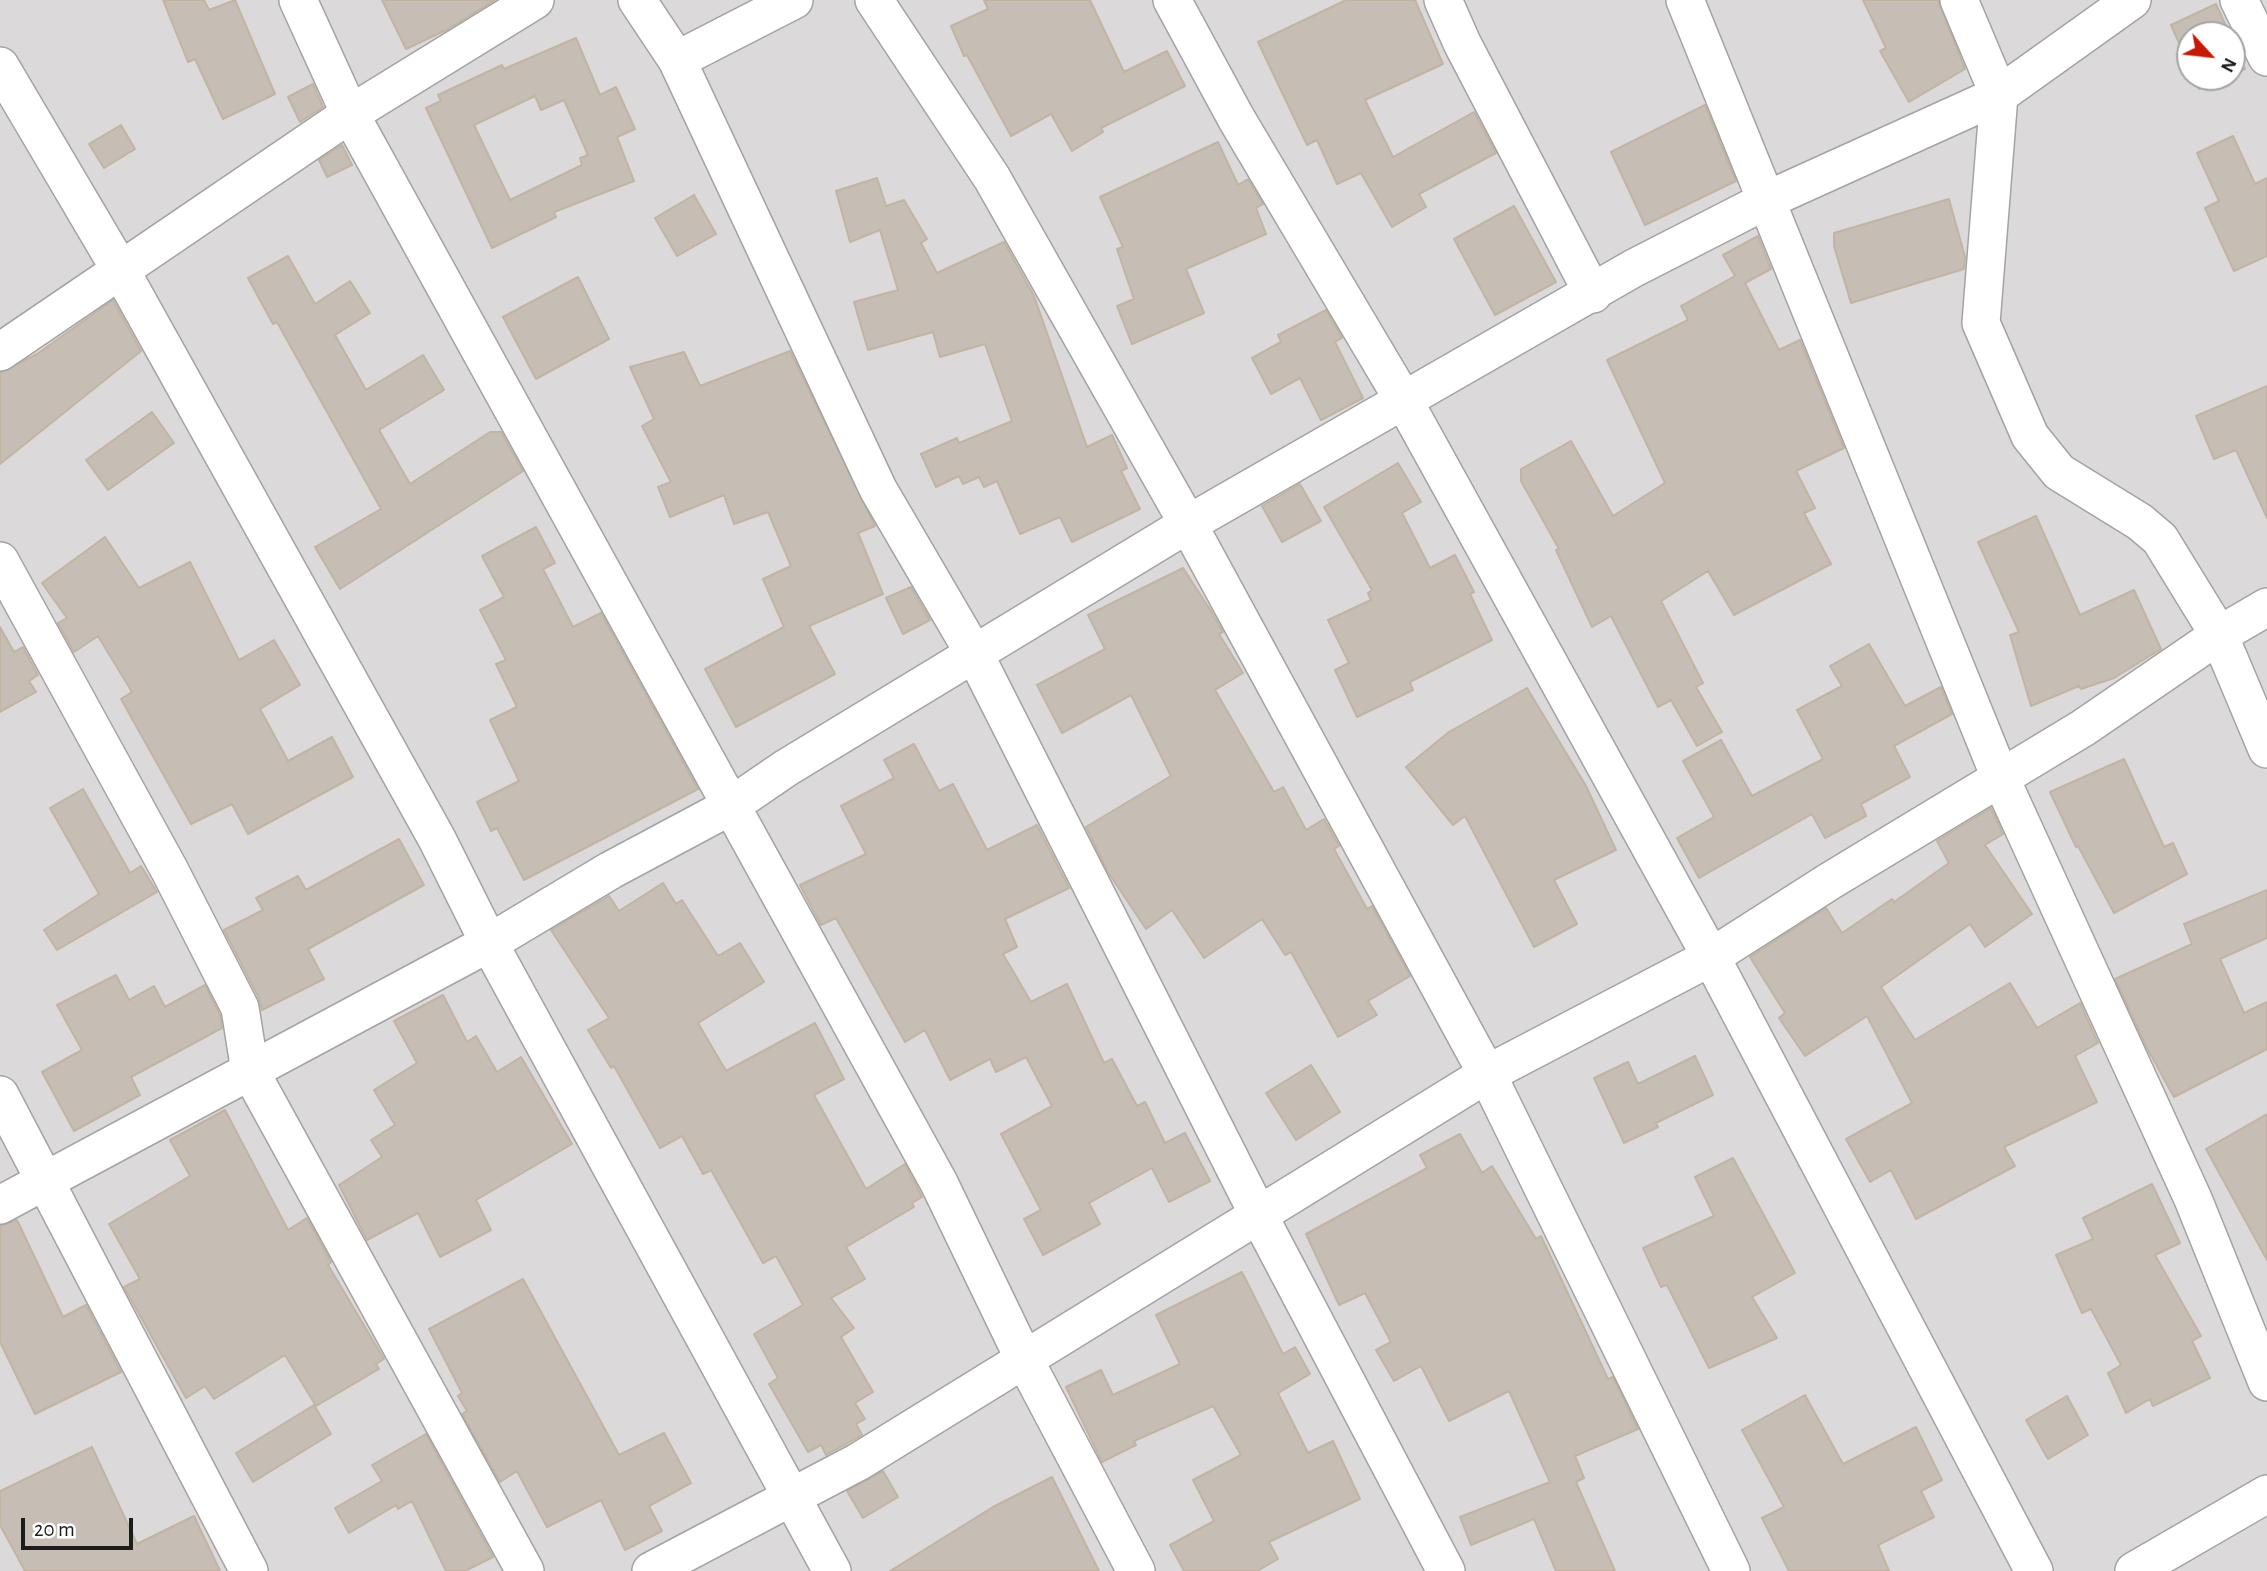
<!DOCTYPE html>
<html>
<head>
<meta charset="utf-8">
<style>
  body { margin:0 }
  #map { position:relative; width:2267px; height:1571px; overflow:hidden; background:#efece1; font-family:"Alegreya Sans",sans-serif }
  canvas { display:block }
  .north { position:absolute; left:2176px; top:21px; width:70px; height:70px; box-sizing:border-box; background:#fff; border:2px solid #a4a4a4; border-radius:50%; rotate:117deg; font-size:19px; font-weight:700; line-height:28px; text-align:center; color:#1c1c1c }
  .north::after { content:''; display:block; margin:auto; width:24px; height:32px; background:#c91800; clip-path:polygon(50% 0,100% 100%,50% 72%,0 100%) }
  .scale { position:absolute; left:21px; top:1518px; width:112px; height:32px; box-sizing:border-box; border:4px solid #1c1c1c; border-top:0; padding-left:9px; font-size:21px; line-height:24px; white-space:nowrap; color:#1c1c1c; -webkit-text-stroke:5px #fff; paint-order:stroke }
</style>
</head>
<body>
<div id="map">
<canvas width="2267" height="1571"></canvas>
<div class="north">N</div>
<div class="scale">20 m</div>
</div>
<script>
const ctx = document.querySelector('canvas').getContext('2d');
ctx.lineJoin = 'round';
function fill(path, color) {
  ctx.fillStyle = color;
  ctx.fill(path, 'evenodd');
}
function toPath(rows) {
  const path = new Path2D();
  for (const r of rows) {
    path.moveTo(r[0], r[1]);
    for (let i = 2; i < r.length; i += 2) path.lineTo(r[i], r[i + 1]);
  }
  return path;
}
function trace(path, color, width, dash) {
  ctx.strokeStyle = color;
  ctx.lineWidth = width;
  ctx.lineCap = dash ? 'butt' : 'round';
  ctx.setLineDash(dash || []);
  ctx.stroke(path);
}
const residential = toPath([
  [0,0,2267,0,2267,1571,0,1571],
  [2190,35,2232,35,2232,77,2190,77]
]);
const building = toPath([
  [163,0,204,0,209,10,235,0,275,94,223,119,195,59,188,62,163,0],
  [382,0,495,0,448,29,406,49,382,0],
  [984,0,1090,0,1124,72,1167,51,1185,86,1101,128,1103,132,1072,151,1051,114,1011,136,967,55,964,56,951,26,988,9,984,0],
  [1346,0,1415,0,1443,64,1365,100,1393,157,1474,112,1496,153,1419,194,1426,207,1392,227,1361,173,1337,184,1317,140,1307,145,1258,42,1346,0],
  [1863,0,1938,0,1965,69,1909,102,1880,51,1886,48,1863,0],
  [2216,4,2230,35,2190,35,2190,68,2171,25,2216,4],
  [576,38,600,95,616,87,635,129,617,137,634,181,554,212,556,217,492,248,426,108,441,101,438,95,502,65,504,69,576,38],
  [535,96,541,110,564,100,588,155,580,158,582,165,510,200,474,125,535,96],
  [2232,40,2245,69,2232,75,2232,40],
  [2194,77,2227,77,2199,89,2194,77],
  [313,84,323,107,300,122,288,97,313,84],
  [1705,105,1736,181,1645,225,1611,152,1705,105],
  [121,125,135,149,104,168,89,144,121,125],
  [2233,136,2255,184,2267,178,2267,256,2234,271,2205,208,2219,201,2197,153,2233,136],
  [1218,142,1238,185,1248,179,1263,204,1256,208,1266,234,1186,269,1204,313,1132,344,1117,306,1134,299,1117,249,1123,247,1100,197,1218,142],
  [342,145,352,165,327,177,319,160,342,145],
  [877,178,886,206,904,200,927,239,921,243,937,273,1004,242,1034,296,1087,447,1112,435,1127,468,1121,471,1140,509,1072,542,1060,517,1020,534,997,481,984,487,979,477,963,484,959,476,936,487,921,454,957,438,959,443,1012,421,985,344,940,357,933,332,868,350,854,302,898,290,880,230,850,242,836,191,877,178],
  [694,195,716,234,677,256,655,218,694,195],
  [1949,199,1965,257,1964,269,1851,303,1834,246,1834,233,1949,199],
  [1514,206,1556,282,1495,315,1454,239,1514,206],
  [1758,236,1771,269,1745,283,1779,350,1800,340,1844,448,1796,471,1815,508,1804,513,1831,564,1734,615,1708,571,1661,601,1703,683,1696,687,1722,732,1697,746,1671,700,1658,707,1611,616,1592,627,1556,550,1559,549,1521,481,1521,469,1571,441,1613,516,1665,483,1607,360,1688,320,1681,306,1735,276,1723,255,1758,236],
  [288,256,315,304,350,281,370,313,335,335,366,390,423,355,444,390,379,430,410,484,490,432,501,432,523,471,340,589,315,547,381,509,277,322,273,324,248,278,288,256],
  [578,277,609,339,536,379,503,317,578,277],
  [113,300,141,351,0,464,0,373,37,354,113,300],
  [1326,310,1342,338,1335,342,1363,398,1321,420,1300,378,1271,394,1252,358,1281,342,1278,335,1326,310],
  [790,351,875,526,858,533,883,594,809,626,835,674,736,727,705,669,784,627,763,579,791,566,768,512,734,524,724,495,670,517,658,487,671,482,642,426,654,419,630,367,684,352,700,386,790,351],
  [2267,386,2267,518,2236,450,2214,459,2196,416,2267,386],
  [152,412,174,443,108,490,86,460,152,412],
  [1398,463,1421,502,1402,513,1430,568,1455,555,1474,592,1470,594,1492,640,1410,682,1413,690,1357,717,1335,670,1349,663,1328,620,1371,600,1368,593,1372,590,1324,507,1398,463],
  [1300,484,1321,521,1282,542,1262,506,1300,484],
  [2036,516,2080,615,2134,590,2161,649,2114,678,2081,689,2079,686,2031,706,2010,635,2019,632,1978,542,2036,516],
  [536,527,555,563,543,569,573,627,601,613,698,789,524,880,497,828,491,831,477,802,519,781,490,720,517,707,496,664,506,660,480,610,504,597,482,556,536,527],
  [105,537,139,588,190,562,239,660,274,640,300,685,260,709,288,761,332,737,353,777,248,834,232,804,191,824,121,699,132,692,98,636,74,652,58,623,67,618,42,583,105,537],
  [1183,568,1211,611,1223,632,1219,634,1243,673,1215,690,1274,792,1283,787,1306,830,1324,819,1339,846,1334,849,1367,909,1372,906,1410,976,1368,1001,1377,1015,1338,1037,1291,952,1285,955,1262,919,1204,958,1172,910,1146,929,1108,872,1086,827,1171,776,1131,695,1062,733,1037,685,1105,649,1088,615,1183,568],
  [911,587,930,620,903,634,886,598,911,587],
  [0,627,14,652,23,647,38,675,29,681,36,692,0,712,0,627],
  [1869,644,1905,706,1941,687,1952,714,1894,746,1910,777,1861,804,1866,816,1825,838,1812,814,1699,878,1677,838,1714,817,1683,761,1721,740,1752,796,1823,759,1797,710,1842,686,1830,666,1869,644],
  [1527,688,1586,786,1616,850,1554,880,1577,924,1534,947,1465,816,1453,825,1406,767,1449,732,1527,688],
  [914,744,939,791,953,784,987,850,1037,825,1069,888,1005,919,1017,947,1003,954,1031,1002,1067,984,1104,1063,1112,1059,1137,1106,1145,1102,1165,1143,1185,1133,1210,1181,1169,1202,1152,1168,1089,1203,1100,1224,1043,1255,1024,1219,1041,1210,1001,1134,1052,1106,1026,1057,996,1072,990,1059,950,1080,925,1030,905,1042,836,918,821,925,800,885,866,854,841,806,894,778,884,760,914,744],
  [2124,759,2164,847,2173,843,2187,874,2114,913,2078,846,2076,847,2050,792,2124,759],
  [83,789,130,873,141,866,157,892,57,950,44,930,99,894,50,808,83,789],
  [1991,808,2003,834,1985,845,2032,914,1985,947,1970,924,1881,987,1915,1040,2010,983,2037,1028,2080,1003,2098,1043,2075,1056,2097,1102,2004,1147,2015,1166,1916,1219,1891,1170,1870,1182,1846,1139,1912,1103,1867,1016,1805,1056,1779,1018,1785,1013,1750,957,1826,908,1842,933,1892,899,1894,902,1949,863,1937,841,1991,808],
  [399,839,424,885,308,949,324,979,262,1010,259,998,224,930,263,910,256,898,298,876,306,890,399,839],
  [663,883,676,904,682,900,718,956,740,943,764,982,698,1023,726,1071,815,1023,844,1079,814,1095,866,1189,905,1164,922,1197,912,1203,914,1207,846,1247,865,1279,831,1298,854,1328,841,1337,873,1392,855,1403,865,1419,856,1424,862,1435,826,1455,821,1445,808,1452,769,1384,778,1378,754,1334,803,1305,776,1256,763,1263,711,1170,703,1174,682,1136,660,1148,614,1066,611,1068,588,1030,609,1018,551,930,609,896,619,911,663,883],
  [2267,890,2267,938,2220,959,2244,1013,2267,1002,2267,1049,2174,1097,2147,1048,2115,979,2192,944,2184,924,2267,890],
  [116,975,129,1000,154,986,165,1007,205,985,220,1015,222,1028,131,1077,140,1095,74,1131,42,1072,82,1050,57,1005,116,975],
  [443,995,467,1042,476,1036,497,1072,521,1057,572,1144,476,1200,491,1230,440,1257,418,1213,367,1240,339,1185,382,1157,371,1140,395,1125,374,1090,417,1063,394,1021,443,995],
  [1695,1056,1713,1095,1656,1123,1658,1127,1624,1143,1594,1078,1628,1062,1638,1084,1695,1056],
  [1311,1065,1340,1112,1296,1140,1266,1093,1311,1065],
  [225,1110,288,1230,307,1218,331,1262,328,1265,384,1359,376,1364,379,1369,316,1406,285,1355,214,1399,205,1386,186,1398,124,1287,140,1279,109,1224,190,1176,170,1140,225,1110],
  [2267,1114,2267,1260,2206,1149,2267,1114],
  [1460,1134,1482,1173,1492,1166,1536,1239,1541,1236,1608,1379,1613,1377,1638,1429,1575,1456,1584,1478,1576,1482,1615,1571,1556,1571,1534,1519,1471,1545,1460,1517,1550,1482,1509,1391,1449,1421,1421,1366,1394,1381,1376,1350,1391,1342,1365,1293,1339,1305,1306,1234,1427,1168,1420,1155,1460,1134],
  [1733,1158,1795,1273,1752,1297,1777,1338,1709,1368,1667,1285,1661,1287,1643,1248,1714,1216,1695,1177,1733,1158],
  [2152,1184,2180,1243,2155,1255,2201,1336,2192,1341,2210,1378,2153,1406,2150,1399,2126,1413,2108,1373,2121,1365,2091,1309,2082,1313,2056,1255,2093,1239,2083,1218,2152,1184],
  [17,1220,63,1317,86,1305,121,1372,35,1414,0,1342,0,1226,17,1220],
  [1242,1272,1283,1354,1295,1347,1310,1374,1278,1393,1308,1453,1333,1441,1360,1499,1269,1542,1278,1559,1257,1571,1184,1571,1170,1545,1214,1521,1193,1480,1241,1455,1213,1406,1134,1441,1136,1445,1102,1462,1066,1387,1101,1370,1113,1395,1180,1364,1156,1315,1242,1272],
  [523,1279,619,1455,664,1433,691,1483,649,1506,662,1531,625,1550,601,1500,547,1527,517,1471,500,1482,462,1414,467,1411,458,1396,462,1393,429,1329,523,1279],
  [1805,1395,1843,1464,1916,1427,1942,1480,1921,1491,1934,1517,1878,1545,1889,1571,1789,1571,1762,1518,1784,1507,1742,1430,1805,1395],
  [2067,1396,2088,1435,2048,1459,2026,1420,2067,1396],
  [314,1405,331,1434,253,1482,236,1453,314,1405],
  [426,1434,493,1557,465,1571,446,1571,412,1501,398,1509,396,1505,349,1533,335,1508,382,1481,372,1465,426,1434],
  [92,1447,137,1544,194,1516,220,1571,25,1571,0,1525,0,1491,92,1447],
  [883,1471,898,1497,863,1518,847,1491,883,1471],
  [1052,1477,1099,1571,890,1571,993,1507,1052,1477]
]);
const street = toPath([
  [298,0,350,114,939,1183,1023,1357,1136,1571],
  [637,0,677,60,878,489,975,655,1259,1216,1446,1571],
  [874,0,992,178,1188,524,1487,1074,1731,1571],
  [1172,0,1236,118,1404,401,1711,957,2034,1571],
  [1443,0,1462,43,1593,294],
  [1685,0,2000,777,2193,1199,2267,1382],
  [1959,0,1999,95,1981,323,2030,436,2059,472,2140,522,2160,539,2219,635,2267,749],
  [2239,0,2267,57],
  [677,60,794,0],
  [0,66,121,271,437,839,489,943,832,1571],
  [0,352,350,114,535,0],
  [0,561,170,871,240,1008,250,1071,525,1571],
  [0,1095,249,1571],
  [0,1205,489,943,611,870,729,807,786,768,1188,524,1634,268,1767,200,1999,95,2132,0],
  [651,1571,858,1462,1487,1074,1711,957,1830,881,2083,728,2219,635,2267,607],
  [2134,1571,2267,1494]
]);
fill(residential, '#dbd9d9');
fill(building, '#c6beb4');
trace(building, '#c1b4a3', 2);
trace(street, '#a3a3a3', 40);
trace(street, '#fff', 37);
</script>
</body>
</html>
